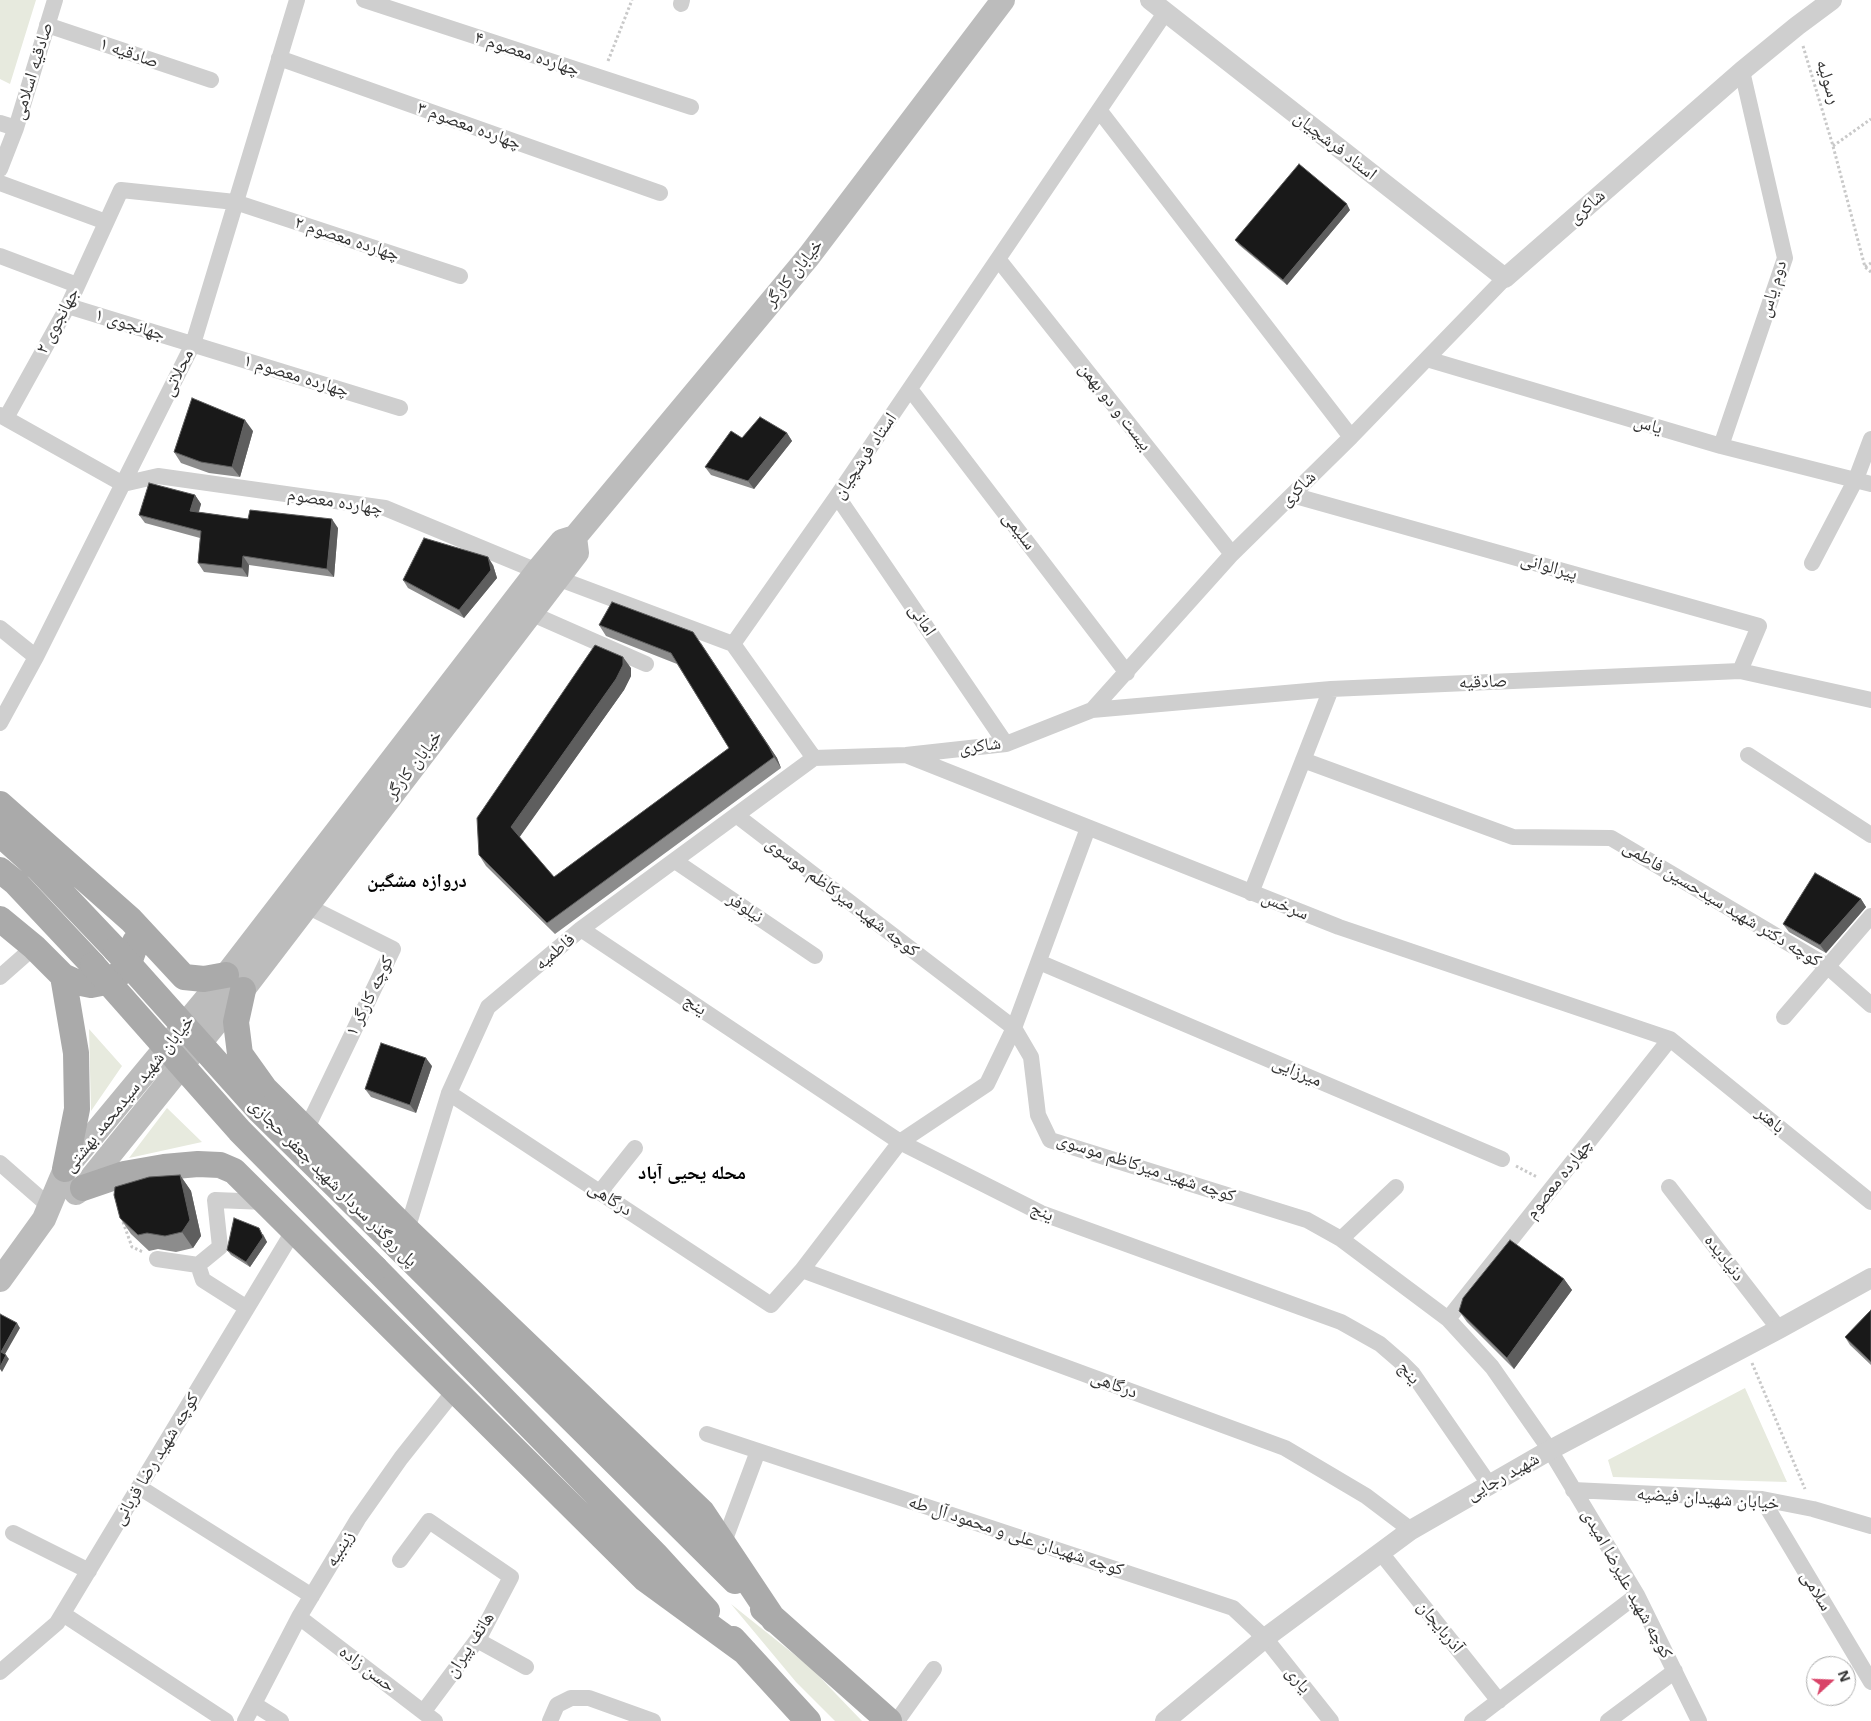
<!DOCTYPE html>
<html>
<head>
<meta charset="utf-8">
<style>
  body { margin:0 }
  #map { position:relative; width:1871px; height:1721px; overflow:hidden; background:#fff; font-family:"Open Sans",sans-serif }
  canvas { display:block }
  .north { position:absolute; left:1806px; top:1656px; width:50px; height:50px; box-sizing:border-box; background:#fff; border:1px solid #adadad; border-radius:50%; rotate:70deg; font-size:14px; font-weight:700; line-height:20px; text-align:center; color:#323232 }
  .north::after { content:''; display:block; margin:auto; width:18px; height:22px; background:#d94368; clip-path:polygon(50% 0,100% 100%,50% 72%,0 100%) }
</style>
</head>
<body>
<div id="map">
<canvas width="1871" height="1721"></canvas>
<div class="north">N</div>
</div>
<script>
const ctx = document.querySelector('canvas').getContext('2d');
ctx.lineJoin = 'round';
function fill(path, color) {
  ctx.fillStyle = color;
  ctx.fill(path, 'evenodd');
}
function toPath(rows) {
  const path = new Path2D();
  for (const r of rows) {
    path.moveTo(r[0], r[1]);
    for (let i = 2; i < r.length; i += 2) path.lineTo(r[i], r[i + 1]);
  }
  return path;
}
function trace(path, color, width, dash) {
  ctx.strokeStyle = color;
  ctx.lineWidth = width;
  ctx.lineCap = dash ? 'butt' : 'round';
  ctx.setLineDash(dash || []);
  ctx.stroke(path);
}
function label(font, color, halo, rows, align = 'center') {
  ctx.font = font + ' "Open Sans","Noto Naskh Arabic",sans-serif';
  ctx.lineWidth = 5;
  ctx.setLineDash([]);
  ctx.textBaseline = 'middle';
  ctx.strokeStyle = halo;
  ctx.fillStyle = color;
  for (const [text, x, y, turn = 0] of rows) {
    ctx.save();
    ctx.translate(x, y);
    ctx.rotate((+turn || 0) * Math.PI / 180);
    ctx.textAlign = isNaN(turn) ? turn : align;
    if (halo) ctx.strokeText(text, 0, 0);
    ctx.fillText(text, 0, 0);
    ctx.restore();
  }
}
const green = toPath([
  [0,0,36,0,10,84,0,79],
  [89,1029,122,1066,91,1111],
  [167,1108,202,1142,129,1158],
  [1745,1388,1787,1482,1613,1477,1608,1460],
  [731,1604,810,1667,862,1721,835,1721,796,1682]
]);
const path = toPath([
  [1803,46,1833,146,1865,267,1871,272],
  [608,61,632,0],
  [1833,146,1871,119],
  [1865,267,1871,263],
  [1516,1166,1537,1177],
  [123,1222,132,1247,143,1252],
  [1752,1363,1805,1489]
]);
const minor = toPath([
  [364,0,691,107],
  [681,4,682,0],
  [47,25,211,80],
  [279,58,660,193],
  [1099,110,1351,437],
  [0,123,16,128],
  [0,169,16,128,55,0],
  [0,183,106,222],
  [0,256,77,285],
  [998,259,1232,554],
  [68,306,400,408],
  [1427,359,1721,446,1871,484],
  [910,389,1127,673],
  [0,415,123,484,158,476,385,508,537,571],
  [6,418,68,306,121,190,235,202,460,276],
  [1721,446,1785,258,1742,71],
  [1292,495,1759,626,1740,671],
  [837,496,1006,744],
  [1812,563,1856,479,1871,439],
  [557,578,733,644],
  [530,613,646,664],
  [0,628,36,657],
  [733,644,814,758,906,755,1006,744,1092,710,1232,554,1351,437,1505,278],
  [733,644,837,496,1165,13],
  [1092,710,1331,689,1740,671,1871,700],
  [0,723,36,657,193,344,297,0],
  [906,755,1339,927,1670,1039,1871,1202],
  [1748,755,1871,835],
  [1303,760,1513,837,1611,838,1827,966,1871,1005],
  [736,815,1014,1028,1031,1057,1038,1115,1050,1140,1307,1220,1341,1239,1448,1319,1492,1367,1550,1450,1637,1595,1699,1721],
  [675,861,815,956],
  [1251,893,1331,689],
  [581,929,900,1142,1041,1213,1341,1322,1380,1344,1402,1363,1413,1374,1489,1484],
  [1039,962,1502,1159],
  [0,977,34,947],
  [1784,1017,1871,916],
  [449,1093,771,1305,802,1270,900,1142,987,1084,1014,1028,1088,828],
  [306,1130,393,949,307,906],
  [0,1163,49,1206],
  [1669,1187,1779,1329],
  [600,1192,635,1148],
  [407,1230,449,1093,488,1007,581,929,814,758],
  [1341,1239,1396,1187],
  [157,1259,198,1265,203,1280,247,1308],
  [198,1265,220,1247,215,1200,266,1202],
  [802,1270,1285,1448,1366,1496,1411,1530],
  [1448,1319,1670,1039],
  [707,1434,1233,1608,1265,1638,1331,1721],
  [139,1487,312,1596],
  [1573,1490,1762,1499,1813,1509,1871,1526],
  [1762,1499,1871,1682],
  [13,1533,89,1571],
  [724,1542,758,1451],
  [1381,1553,1499,1701],
  [400,1560,429,1521,511,1577,480,1636,424,1711],
  [63,1614,226,1721],
  [299,1617,435,1721],
  [477,1640,526,1667],
  [0,1672,57,1623,294,1230],
  [254,1704,281,1721],
  [245,1721,299,1617,358,1519,401,1458,455,1390],
  [550,1721,557,1705,571,1698,589,1698,653,1721],
  [897,1721,934,1669],
  [1472,1721,1637,1595],
  [1608,1721,1675,1671]
]);
const tertiary = toPath([
  [1150,0,1505,278,1742,71,1797,26,1832,0],
  [1165,1721,1265,1638,1411,1530,1550,1450,1779,1329,1871,1278]
]);
const secondary = toPath([
  [76,1193,83,1188,243,990,577,553,575,537],
  [0,1280,44,1219,65,1169,226,975,537,571,562,541,575,537,809,256,1003,0]
]);
const primary = toPath([
  [0,804,131,920,184,977,204,979,226,975],
  [0,834,38,868,116,950],
  [0,870,16,883,93,965],
  [0,919,34,947,63,976,76,1053,77,1109,65,1169],
  [63,976,76,982,91,985,106,982,119,974,129,963,134,949,135,942],
  [243,990,236,1022,240,1054,265,1089,407,1230,702,1512,774,1620],
  [83,1188,124,1174,164,1167,198,1164,220,1165,234,1171,645,1579,745,1652],
  [398,1247,735,1581],
  [375,1268,655,1554,707,1611],
  [763,1609,889,1721],
  [733,1639,808,1721]
]);
const primaryBridge = toPath([
  [116,950,260,1111,398,1247],
  [93,965,239,1130,375,1268]
]);
const wall = toPath([
  [1350,210,1287,285,1239,245,1235,240],
  [253,431,240,477,209,473,181,463,174,452],
  [787,433,792,441,754,489,711,475,705,467,742,438],
  [195,495,201,504,199,512,248,519,338,528,334,577,249,565,248,577,204,572,198,563,200,538,145,523,139,515],
  [493,565,497,578,464,618,408,588,403,580],
  [599,625,701,643,777,758,781,768,555,934,486,866,479,855,631,668,631,676,624,690,519,837,554,877,729,748,677,664,606,636],
  [1861,899,1866,907,1826,953,1789,932,1783,924],
  [432,1066,416,1113,371,1097,365,1089],
  [180,1175,191,1191,201,1236,193,1248,176,1252,158,1249,149,1251,131,1234,120,1218],
  [263,1234,267,1242,250,1267,231,1255,227,1250],
  [1564,1279,1572,1290,1514,1369,1467,1322,1459,1311],
  [1871,1310,1871,1365,1850,1345,1845,1337]
]);
const shadedWall = toPath([
  [1347,204,1350,210,1287,285,1283,280],
  [245,420,253,431,240,477,232,467],
  [787,433,792,441,754,489,748,481],
  [195,495,201,504,196,520,190,511],
  [332,519,338,528,334,577,327,569],
  [243,556,249,565,248,577,242,568],
  [488,557,493,565,497,578,464,618,459,610],
  [693,632,777,758,781,768,774,757],
  [623,657,631,668,631,676,624,690,519,838,511,827],
  [1861,899,1866,907,1826,953,1820,945],
  [426,1058,432,1066,416,1113,410,1105],
  [180,1175,191,1191,201,1236,193,1248,182,1232],
  [259,1228,267,1242,250,1267,246,1262],
  [1564,1279,1572,1290,1514,1369,1507,1358],
  [17,1323,20,1328,4,1356,1,1352],
  [6,1355,9,1359,2,1372,0,1369,0,1367]
]);
const building = toPath([
  [1299,164,1347,204,1283,280,1235,240,1299,164],
  [192,398,245,420,232,467,201,462,174,452,192,398],
  [760,417,787,433,748,481,705,467,731,431,742,438,760,417],
  [149,483,195,495,190,511,248,519,250,510,332,519,327,569,243,556,242,568,198,563,201,531,139,515,149,483],
  [424,538,488,557,491,570,459,610,403,580,424,538],
  [612,602,693,632,769,747,774,757,547,923,479,855,477,818,595,645,623,657,623,665,616,679,511,827,554,877,729,748,671,653,599,625,612,602],
  [1815,873,1861,899,1820,945,1783,924,1815,873],
  [381,1043,426,1058,410,1105,365,1089,381,1043],
  [180,1175,190,1220,182,1232,165,1236,147,1233,138,1235,120,1218,114,1195,115,1187,149,1177,180,1175],
  [234,1218,259,1228,263,1237,246,1262,227,1250,234,1218],
  [1510,1240,1564,1279,1507,1358,1459,1311,1463,1298,1510,1240],
  [1871,1310,1871,1362,1845,1337,1871,1310],
  [0,1314,17,1323,1,1352,6,1355,0,1367,0,1314]
]);
const streetNames = [
  ["صادقیه ۱",129,53,19],
  ["چهارده معصوم ۴",527,54,18],
  ["صادقیه اسلامی",33,71,-73],
  ["رسولیه",1828,82,73],
  ["چهارده معصوم ۳",469,126,20],
  ["استاد فرشچیان",1335,146,38],
  ["شاکری",1587,207,-41],
  ["چهارده معصوم ۲",347,239,18],
  ["خیابان کارگر",794,273,-51],
  ["دوم یاس",1773,289,-73],
  ["جهانجوی ۲",58,321,-62],
  ["جهانجوی ۱",130,325,17],
  ["محلاتی",178,373,-64],
  ["چهارده معصوم ۱",296,376,17],
  ["بیست و دو بهمن",1115,407,52],
  ["یاس",1648,425,16],
  ["استاد فرشچیان",865,456,-56],
  ["شاکری",1298,489,-44],
  ["چهارده معصوم",335,502,9],
  ["سلیمی",1019,531,53],
  ["پیرالوانی",1549,567,16],
  ["امانی",922,620,56],
  ["صادقیه",1483,682,-2],
  ["شاکری",980,746,-7],
  ["خیابان کارگر",414,765,-53],
  ["کوچه شهید میرکاظم موسوی",842,897,37],
  ["کوچه دکتر شهید سیدحسین فاطمی",1722,904,31],
  ["سرخس",1285,906,22],
  ["نیلوفر",745,908,34],
  ["فاطمیه",555,952,-40],
  ["کوچه کارگر ۱",370,996,-64],
  ["ینج",695,1005,34],
  ["میرزایی",1297,1072,23],
  ["خیابان شهید سیدمحمد بهشتی",129,1094,-51],
  ["باهنر",1770,1120,39],
  ["کوچه شهید میرکاظم موسوی",1146,1168,18],
  ["چهارده معصوم",1559,1179,-52],
  ["پل روگذر سردار شهید جعفر حجازی",333,1183,45],
  ["درگاهی",610,1199,33],
  ["ینج",1042,1212,23],
  ["دنیادیده",1724,1258,52],
  ["ینج",1409,1373,50],
  ["درگاهی",1114,1385,20],
  ["کوچه شهید رضا قربانی",156,1459,-59],
  ["شهید رجایی",1503,1477,-29],
  ["خیابان شهیدان فیضیه",1708,1499,4],
  ["کوچه شهیدان علی و محمود آل طه",1016,1536,18],
  ["زینبیه",340,1549,-59],
  ["کوچه شهید علیرضا امیدی",1627,1584,61],
  ["سلامی",1816,1591,59],
  ["آذربایجان",1440,1627,51],
  ["هاتف پیران",470,1645,-57],
  ["حسن زاده",367,1669,37],
  ["یاری",1298,1680,51]
];
const neighbourhoodNames = [
  ["دروازه مشگین",417,882],
  ["محله یحیی آباد",692,1174]
];
fill(green, '#e7eade');
trace(path, '#c9c9c9', 3, [2.5, 2.5]);
trace(minor, '#cfcfcf', 16);
trace(tertiary, '#cfcfcf', 20);
trace(secondary, '#bcbcbc', 24);
trace(primary, '#aaa', 26);
trace(primaryBridge, '#aaa', 26);
fill(wall, '#8c8c8c');
fill(shadedWall, '#5e5e5e');
fill(building, '#191919');
trace(building, '#5e5e5e', 1);
label('18px', '#323232', '#fff', streetNames);
label('bold 19px', '#000', '#fff', neighbourhoodNames);
</script>
</body>
</html>
